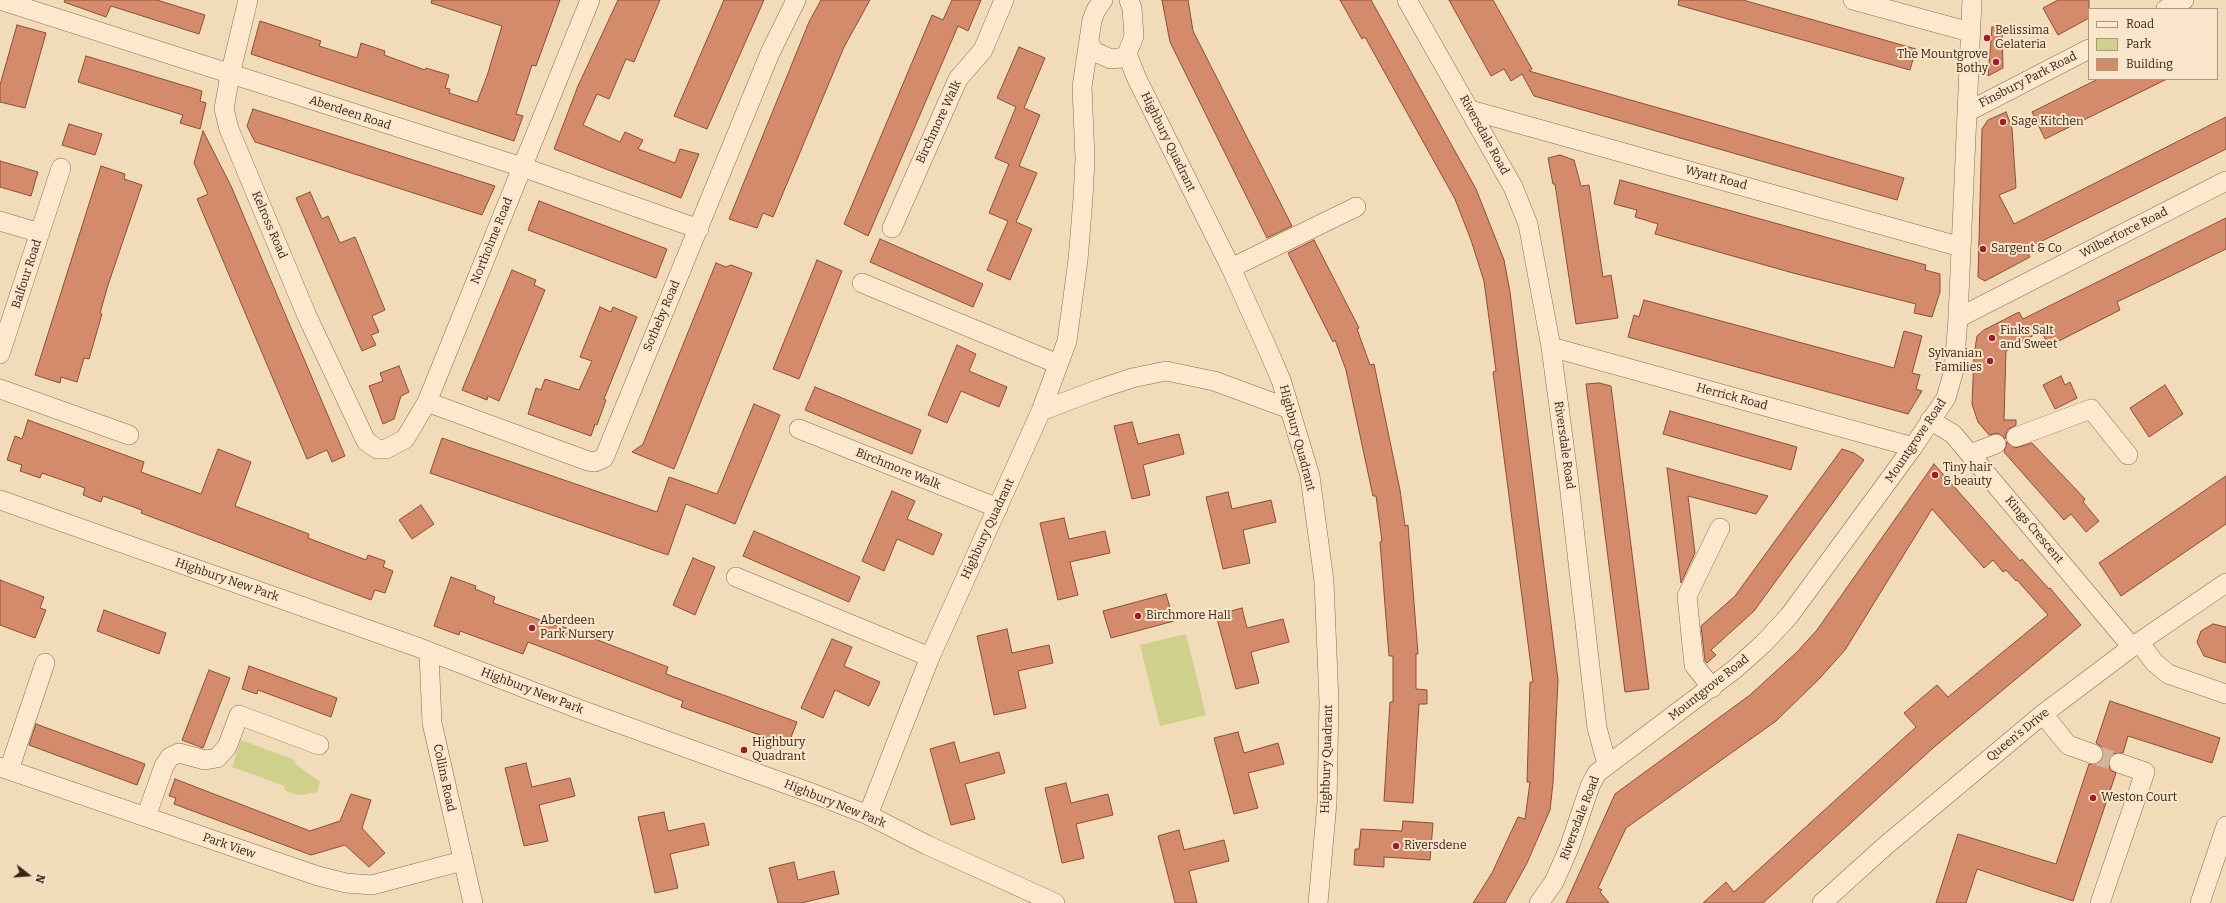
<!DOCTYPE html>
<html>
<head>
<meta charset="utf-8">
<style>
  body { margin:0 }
  #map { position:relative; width:2226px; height:903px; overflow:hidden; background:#f2dbb9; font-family:Bitter,serif }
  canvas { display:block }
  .legend { position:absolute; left:2088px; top:8px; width:130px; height:72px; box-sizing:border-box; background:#f9e6ca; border:1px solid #ab9883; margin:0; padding:5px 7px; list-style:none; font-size:12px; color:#372419 }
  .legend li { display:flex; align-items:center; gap:8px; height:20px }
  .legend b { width:20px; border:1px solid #ab9883 }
  .north { position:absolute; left:8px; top:855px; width:40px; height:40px; -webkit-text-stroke:3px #f9e6ca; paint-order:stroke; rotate:107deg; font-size:11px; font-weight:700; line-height:16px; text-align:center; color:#372419 }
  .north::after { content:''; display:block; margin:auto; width:14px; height:18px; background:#372419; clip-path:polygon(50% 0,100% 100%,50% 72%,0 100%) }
</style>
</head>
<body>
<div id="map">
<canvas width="2226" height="903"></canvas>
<ul class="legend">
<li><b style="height:5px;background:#fce9cd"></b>Road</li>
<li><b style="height:11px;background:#d0d08d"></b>Park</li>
<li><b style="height:11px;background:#d48b6b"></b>Building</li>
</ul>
<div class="north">N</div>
</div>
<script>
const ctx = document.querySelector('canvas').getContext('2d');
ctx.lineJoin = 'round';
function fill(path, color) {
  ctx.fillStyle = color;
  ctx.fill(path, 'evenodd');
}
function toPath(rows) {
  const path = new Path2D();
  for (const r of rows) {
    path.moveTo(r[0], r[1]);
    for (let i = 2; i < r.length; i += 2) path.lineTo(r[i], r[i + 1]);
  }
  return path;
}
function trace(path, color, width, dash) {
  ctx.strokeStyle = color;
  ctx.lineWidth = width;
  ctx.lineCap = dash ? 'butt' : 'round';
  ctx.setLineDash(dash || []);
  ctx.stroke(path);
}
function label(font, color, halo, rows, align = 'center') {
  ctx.font = font + ' Bitter,serif';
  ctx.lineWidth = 4;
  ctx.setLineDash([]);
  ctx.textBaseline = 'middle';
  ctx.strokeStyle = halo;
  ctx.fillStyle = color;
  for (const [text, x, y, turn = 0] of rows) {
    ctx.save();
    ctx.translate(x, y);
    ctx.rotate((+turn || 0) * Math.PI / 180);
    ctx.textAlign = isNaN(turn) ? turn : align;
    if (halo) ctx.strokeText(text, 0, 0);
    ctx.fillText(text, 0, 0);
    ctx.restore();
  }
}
const green = toPath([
  [1186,634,1206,715,1160,726,1140,645],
  [241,740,295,760,294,763,320,782,317,792,303,795,294,794,284,790,285,786,232,767]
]);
const building = toPath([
  [65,0,157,0,205,15,199,34,111,6,106,17,64,2,65,0],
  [432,0,560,0,536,66,532,65,516,114,523,116,514,141,251,54,260,21,321,41,319,46,357,58,361,43,385,51,384,55,425,70,426,68,449,75,445,88,450,89,449,93,477,102,487,76,502,26,431,3,432,0],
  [618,0,660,0,634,62,626,59,609,99,597,94,583,125,620,142,625,132,643,140,638,149,675,163,680,149,699,154,681,198,554,149,578,86,618,0],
  [724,0,764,0,707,129,674,116,724,0],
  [821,0,870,0,844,47,773,217,763,213,757,228,729,219,809,22,821,0],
  [952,0,981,0,968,31,958,26,868,236,844,224,932,15,943,20,952,0],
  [1162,0,1188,0,1193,31,1292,226,1267,238,1170,42,1162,0],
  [1340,0,1371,0,1476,189,1504,260,1510,292,1558,680,1553,783,1550,810,1527,863,1505,903,1473,903,1492,873,1518,817,1525,819,1530,782,1527,782,1530,682,1533,682,1493,372,1496,371,1484,281,1471,240,1455,199,1365,37,1362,39,1340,0],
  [1449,0,1493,0,1532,69,1529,71,1904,178,1897,200,1534,96,1522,74,1511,81,1504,69,1491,76,1449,0],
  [1679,0,1743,0,1916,49,1910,70,1678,5,1679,0],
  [2058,0,2089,0,2089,18,2058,35,2043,8,2058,0],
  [17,25,46,33,25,108,0,102,0,85,17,25],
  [1992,27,2002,27,2003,68,1988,76,1992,27],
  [1019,47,1045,58,1024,108,1040,115,1019,166,1037,173,1016,222,1032,229,1010,280,987,270,1008,221,989,213,1009,164,995,158,1016,107,997,98,1019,47],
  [86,56,202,91,200,101,206,103,200,129,180,123,183,115,78,82,86,56],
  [2098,79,2167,79,2045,139,2032,112,2098,79],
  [253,109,495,186,482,215,255,142,247,126,253,109],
  [2006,112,2012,128,2016,188,1999,195,2014,224,2226,117,2226,149,2026,249,2030,257,1985,281,1978,277,1982,129,1988,120,2006,112],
  [69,124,102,134,95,155,62,145,69,124],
  [203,131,231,186,345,456,332,462,327,450,307,459,197,199,208,194,194,163,203,131],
  [1560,155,1574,160,1581,186,1589,185,1603,277,1611,275,1618,318,1576,324,1555,184,1553,184,1548,158,1560,155],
  [0,161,38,172,31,196,0,187,0,161],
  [101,166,125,174,124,179,142,185,108,285,100,313,102,314,89,359,84,358,77,382,61,377,60,383,35,375,101,166],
  [1620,180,1926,265,1925,270,1940,274,1940,292,1932,317,1914,313,1916,304,1793,273,1655,234,1658,224,1635,217,1637,210,1614,204,1620,180],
  [310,192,322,219,328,216,340,243,355,237,385,310,372,316,379,332,371,335,376,345,362,351,296,198,310,192],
  [539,201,667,249,656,278,528,230,539,201],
  [2226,218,2226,249,2117,302,2120,310,2049,346,2041,331,2006,351,2004,420,2016,420,2016,425,2007,430,2005,439,1998,433,1989,435,1978,422,1972,404,1974,356,1977,336,1984,330,2019,312,2023,319,2226,218],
  [880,239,983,284,973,307,870,262,880,239],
  [1314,240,1359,328,1357,329,1370,365,1374,364,1400,490,1405,526,1408,525,1418,654,1416,654,1416,689,1427,690,1427,704,1419,704,1413,803,1384,801,1390,702,1393,702,1393,656,1389,656,1380,542,1382,541,1376,496,1373,496,1346,370,1335,340,1333,342,1288,253,1314,240],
  [817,260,842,271,799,379,773,369,817,260],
  [716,263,726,267,731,265,752,273,674,469,632,452,643,444,716,263],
  [512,270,536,280,534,285,545,290,499,401,488,396,487,400,462,390,512,270],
  [1644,300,1894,368,1904,331,1922,336,1912,373,1920,375,1916,389,1922,391,1908,414,1628,337,1634,315,1639,317,1644,300],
  [600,307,611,312,613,307,637,317,604,399,606,400,597,425,595,424,591,436,528,414,536,388,541,390,545,379,579,390,592,361,580,357,600,307],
  [957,345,976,354,969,371,1007,387,999,407,961,391,947,423,928,415,957,345],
  [399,366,409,392,401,396,394,419,383,424,369,386,383,381,380,373,399,366],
  [2061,376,2065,385,2070,382,2077,398,2055,409,2043,385,2061,376],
  [1599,383,1611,386,1649,689,1625,692,1586,384,1599,383],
  [2165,385,2183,414,2149,437,2130,408,2165,385],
  [815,387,921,430,912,454,805,410,815,387],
  [754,404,780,415,735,524,686,504,668,555,430,473,442,438,657,512,669,477,717,494,754,404],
  [1670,411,1797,447,1791,470,1663,434,1670,411],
  [28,420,144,462,141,472,201,494,218,449,251,462,235,506,309,534,308,538,366,560,368,555,385,561,383,567,393,571,385,593,375,590,371,600,141,513,142,510,103,496,101,502,83,495,85,488,42,473,40,478,20,471,22,465,7,460,15,436,22,439,28,420],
  [1132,422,1138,444,1179,434,1184,454,1143,465,1150,495,1132,499,1114,426,1132,422],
  [2007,442,2015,448,2032,443,2085,499,2083,502,2099,521,2086,532,2071,514,2064,520,2004,452,2007,442],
  [1842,449,1854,453,1864,460,1754,611,1711,650,1716,655,1707,663,1705,661,1701,626,1735,596,1842,449],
  [1934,464,2020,561,2022,559,2049,589,2050,588,2081,625,1933,748,1763,903,1703,903,1726,882,1734,892,1916,727,1904,713,1937,685,1948,697,2048,615,2017,580,2016,581,2006,570,2003,572,1993,560,1984,568,1932,509,1845,650,1820,678,1776,721,1626,828,1598,888,1602,890,1600,892,1609,903,1566,903,1615,794,1750,695,1797,652,1817,630,1934,464],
  [1667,468,1768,496,1756,514,1688,496,1695,553,1681,583,1667,468],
  [2226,476,2226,524,2121,596,2099,563,2226,476],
  [892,491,915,501,907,519,942,534,933,555,897,539,884,571,862,561,892,491],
  [1228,492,1232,509,1271,500,1276,522,1243,530,1250,563,1223,569,1206,497,1228,492],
  [421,505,434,524,412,539,399,520,421,505],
  [1064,518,1069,539,1105,531,1110,553,1070,562,1078,595,1058,600,1040,523,1064,518],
  [754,531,860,577,849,602,743,556,754,531],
  [693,558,715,567,695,615,673,605,693,558],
  [451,577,476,586,475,589,495,597,493,603,560,627,561,626,668,667,666,674,797,722,788,745,681,707,683,701,528,642,523,654,460,631,459,635,434,626,451,577],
  [0,580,44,597,40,608,46,610,35,638,0,625,0,580],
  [1166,594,1174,621,1111,638,1103,611,1166,594],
  [1242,608,1247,628,1283,619,1289,642,1251,652,1259,683,1236,689,1216,615,1242,608],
  [104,610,166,633,159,654,97,631,104,610],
  [2213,624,2226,627,2226,663,2204,656,2197,642,2201,631,2213,624],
  [1007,629,1012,653,1049,645,1053,663,1018,671,1026,708,994,715,977,636,1007,629],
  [832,639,852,647,844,666,880,682,869,706,835,690,823,718,801,708,832,639],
  [249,666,337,698,331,717,258,690,257,694,242,689,249,666],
  [209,670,230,678,203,748,182,740,209,670],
  [2110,701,2220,738,2212,763,2128,736,2123,753,2112,754,2109,760,2110,770,2116,773,2073,901,1977,869,1966,903,1936,903,1958,834,2056,864,2089,764,2100,763,2103,757,2102,747,2096,743,2110,701],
  [36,724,145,764,137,785,29,745,36,724],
  [1238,732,1244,753,1278,743,1284,764,1248,773,1258,808,1234,814,1214,738,1238,732],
  [954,742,960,763,999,752,1005,773,965,784,975,819,951,825,930,749,954,742],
  [526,763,532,787,570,778,575,796,539,805,548,841,524,846,505,768,526,763],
  [175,779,310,831,340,821,351,794,371,800,362,828,385,853,369,867,345,845,311,855,174,804,176,798,169,796,175,779],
  [1066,783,1071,803,1108,794,1113,815,1076,824,1084,858,1062,863,1045,788,1066,783],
  [664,812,668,831,704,823,709,845,670,854,678,888,655,893,638,817,664,812],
  [1403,821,1433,823,1430,860,1384,857,1384,867,1354,865,1355,849,1359,849,1361,829,1402,831,1403,821],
  [1179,830,1184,850,1224,840,1229,861,1189,871,1197,903,1175,903,1158,836,1179,830],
  [794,862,798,880,834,871,839,894,801,903,778,903,769,868,794,862]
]);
const minorTunnel = toPath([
  [2093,754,2119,763]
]);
const minor = toPath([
  [0,0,522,167,699,229],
  [248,0,230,75,224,109,229,129,307,316,366,441,377,449,386,449,405,439,427,402,590,0],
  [1407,0,1513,187,1528,224,1551,347,1568,475,1597,728,1607,764],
  [1853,0,1970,32],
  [2166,9,2184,0],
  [1090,45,1095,52,1111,59,1121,58,1127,54,1134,36,1132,8,1129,0],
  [1127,54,1137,79,1231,268,1268,350,1281,380,1310,476,1324,581,1329,702,1327,803,1318,903],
  [1470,110,1961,247],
  [1967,112,2089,49],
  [0,221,40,233],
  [892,228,958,79,983,50,1004,0],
  [1231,268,1356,207],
  [862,283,1058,364],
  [1958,318,2226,181],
  [1551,347,1913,447],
  [0,354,61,168],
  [0,389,129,435],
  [427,402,588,461,595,462,604,458,770,53,796,0],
  [1041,411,1099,389,1132,378,1166,371,1214,381,1290,409],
  [1930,420,1953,434,2132,647],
  [799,429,998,508],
  [2016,437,2091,409,2128,455],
  [1970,454,1996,444],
  [0,500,420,648,576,708,817,795,868,815,927,845,1055,903],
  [736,577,930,657],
  [2139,642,2154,662,2168,674,2226,694],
  [429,652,432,723,473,903],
  [1712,688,1694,665,1687,596,1720,528],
  [2043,714,2068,745,2093,754],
  [0,767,318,876,346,883,372,885,462,861],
  [9,770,45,663],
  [868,815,930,657,1041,411,1067,341,1078,260,1083,198,1085,159,1082,87,1092,20,1096,10,1103,0],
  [146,817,164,766,170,757,179,753,205,760,217,758,227,747,239,715,319,745],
  [1539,903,1554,882,1569,848,1590,786,1597,773,1735,669,1763,644,1789,616,1913,447,1946,398,1954,370,1958,318,1972,0],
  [1822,903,1884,847,2043,714,2132,647,2226,583],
  [2100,903,2145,772,2119,763],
  [2200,903,2226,826]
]);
const markers = [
  [1987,38,4,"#9e1d2c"],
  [1996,62,4,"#9e1d2c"],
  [2003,122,4,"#9e1d2c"],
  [1983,249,4,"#9e1d2c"],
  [1992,338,4,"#9e1d2c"],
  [1990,361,4,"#9e1d2c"],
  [1935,475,4,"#9e1d2c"],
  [1138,616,4,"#9e1d2c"],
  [532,628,4,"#9e1d2c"],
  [744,750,4,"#9e1d2c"],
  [2093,798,4,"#9e1d2c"],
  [1396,846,4,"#9e1d2c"]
];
const poiNames = [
  ["Belissima",1995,31],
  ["Gelateria",1995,45],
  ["The Mountgrove",1988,55,"right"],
  ["Bothy",1988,69,"right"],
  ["Sage Kitchen",2011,122],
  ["Sargent & Co",1991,249],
  ["Finks Salt",2000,331],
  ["and Sweet",2000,345],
  ["Sylvanian",1982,354,"right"],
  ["Families",1982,368,"right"],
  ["Tiny hair",1943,468],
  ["& beauty",1943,482],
  ["Birchmore Hall",1146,616],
  ["Aberdeen",540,621],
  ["Park Nursery",540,635],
  ["Highbury",752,743],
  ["Quadrant",752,757],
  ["Weston Court",2101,798],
  ["Riversdene",1404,846]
];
const streetNames = [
  ["Finsbury Park Road",2028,80,-27],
  ["Aberdeen Road",350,113,18],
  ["Birchmore Walk",939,122,-65],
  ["Riversdale Road",1484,135,61],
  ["Highbury Quadrant",1168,142,64],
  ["Wyatt Road",1716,178,15],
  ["Kelross Road",269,225,67],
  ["Wilberforce Road",2124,233,-27],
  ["Northolme Road",492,241,-68],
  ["Balfour Road",27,274,-72],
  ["Sotheby Road",662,316,-67],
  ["Herrick Road",1732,397,15],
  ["Highbury Quadrant",1297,438,75],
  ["Mountgrove Road",1916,441,-56],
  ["Riversdale Road",1564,445,82],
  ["Birchmore Walk",898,469,22],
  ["Highbury Quadrant",988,529,-65],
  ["Kings Crescent",2034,530,50],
  ["Highbury New Park",227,580,19],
  ["Mountgrove Road",1709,688,-38],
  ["Highbury New Park",532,691,21],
  ["Queen's Drive",2018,735,-39],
  ["Highbury Quadrant",1327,759,-88],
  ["Collins Road",444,778,78],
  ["Highbury New Park",835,804,22],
  ["Riversdale Road",1580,818,-69],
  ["Park View",229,846,19]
];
fill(green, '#d0d08d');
fill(building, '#d48b6b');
trace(building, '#8b4e36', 1);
trace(minorTunnel, '#cdb699', 19, [19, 10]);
trace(minor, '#8a6a52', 20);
trace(minor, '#fce9cd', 19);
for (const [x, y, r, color] of markers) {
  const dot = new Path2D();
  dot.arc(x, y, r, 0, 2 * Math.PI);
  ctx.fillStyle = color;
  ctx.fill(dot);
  trace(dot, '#f9e6ca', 1.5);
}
label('12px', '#372419', '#f9e6ca', poiNames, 'left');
label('12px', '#372419', '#f9e6ca', streetNames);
</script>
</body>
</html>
